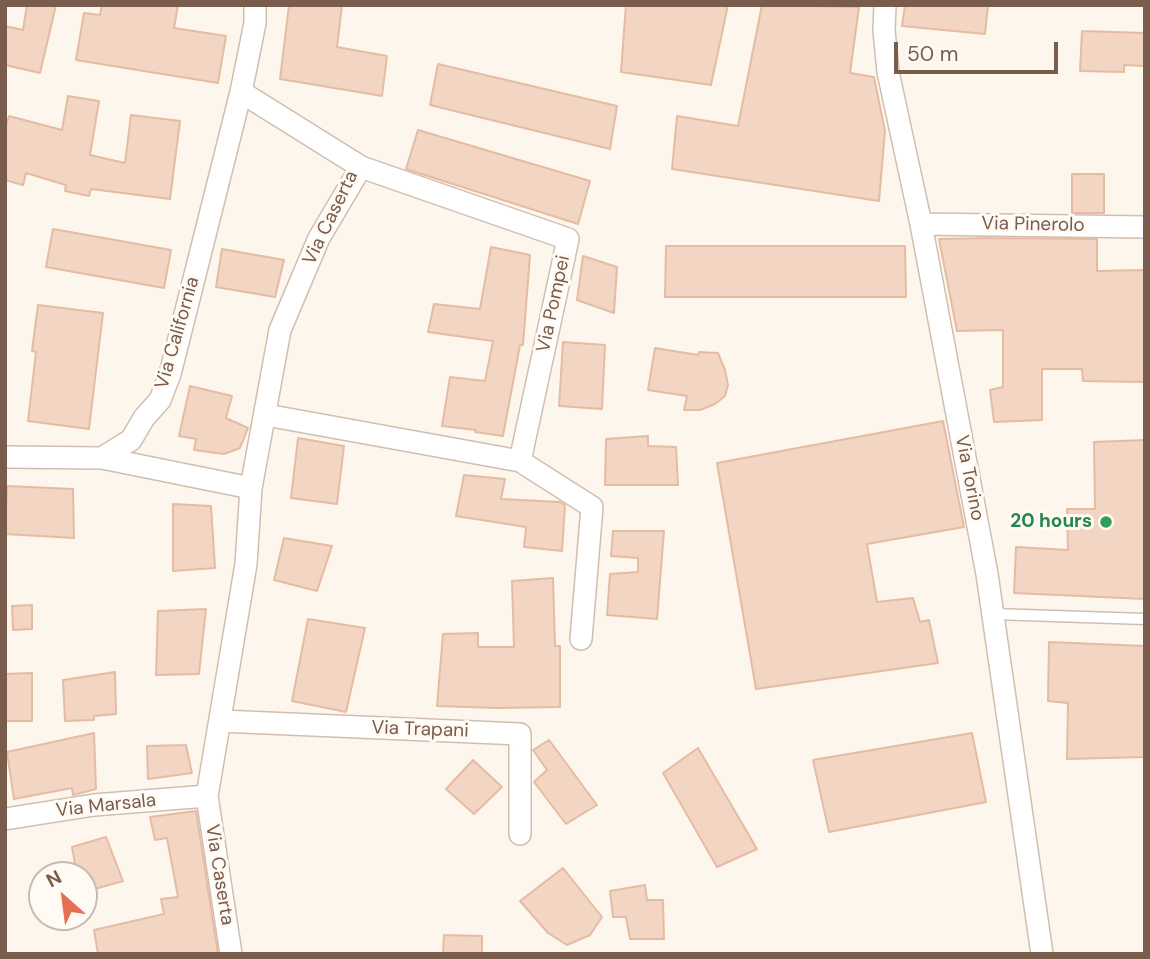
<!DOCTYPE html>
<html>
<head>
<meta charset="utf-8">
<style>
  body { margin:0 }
  #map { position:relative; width:1150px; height:959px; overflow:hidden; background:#fdf6ec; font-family:"DM Sans",sans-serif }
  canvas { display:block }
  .frame { position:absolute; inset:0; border:7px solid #7a5c4d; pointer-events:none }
  .north { position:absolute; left:28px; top:861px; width:70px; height:70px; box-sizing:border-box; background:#fffaf3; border:2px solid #cabbb1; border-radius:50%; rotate:332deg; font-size:19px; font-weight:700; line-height:28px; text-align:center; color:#7a5c4d }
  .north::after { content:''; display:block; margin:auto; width:24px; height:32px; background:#e76f51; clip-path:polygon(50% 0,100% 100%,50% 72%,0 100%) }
  .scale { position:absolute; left:894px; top:42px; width:164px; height:32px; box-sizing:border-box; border:4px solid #7a5c4d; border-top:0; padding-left:9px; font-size:21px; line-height:24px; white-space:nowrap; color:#7a5c4d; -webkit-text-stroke:5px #fffaf3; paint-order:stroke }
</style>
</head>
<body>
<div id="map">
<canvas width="1150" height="959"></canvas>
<div class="frame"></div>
<div class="north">N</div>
<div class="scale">50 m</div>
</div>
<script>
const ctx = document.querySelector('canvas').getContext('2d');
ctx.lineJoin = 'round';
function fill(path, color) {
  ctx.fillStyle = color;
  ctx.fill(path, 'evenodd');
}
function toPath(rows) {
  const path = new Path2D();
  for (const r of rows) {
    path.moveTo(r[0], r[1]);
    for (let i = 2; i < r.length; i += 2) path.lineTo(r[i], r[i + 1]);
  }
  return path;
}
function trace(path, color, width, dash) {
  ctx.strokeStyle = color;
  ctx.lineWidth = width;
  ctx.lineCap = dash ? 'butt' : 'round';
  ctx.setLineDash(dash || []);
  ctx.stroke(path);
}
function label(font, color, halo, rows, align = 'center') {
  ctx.font = font + ' "DM Sans",sans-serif';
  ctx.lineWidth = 6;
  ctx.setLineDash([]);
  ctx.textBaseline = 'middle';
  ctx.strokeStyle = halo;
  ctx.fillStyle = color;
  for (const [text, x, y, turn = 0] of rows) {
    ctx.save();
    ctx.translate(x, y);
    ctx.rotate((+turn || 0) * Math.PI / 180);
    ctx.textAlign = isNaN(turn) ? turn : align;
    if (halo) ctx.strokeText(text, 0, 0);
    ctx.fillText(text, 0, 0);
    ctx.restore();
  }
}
const building = toPath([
  [27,5,56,5,40,73,5,65,5,26,23,30,27,5],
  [102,5,178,5,174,28,226,36,218,83,76,60,84,13,100,15,102,5],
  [289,5,342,5,337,47,387,56,382,96,280,79,289,5],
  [626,5,728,5,711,85,621,72,626,5],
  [762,5,859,7,850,73,874,77,885,131,879,201,672,169,677,116,738,126,762,5],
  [905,5,988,5,985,34,902,26,905,5],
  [1082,31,1145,33,1145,66,1124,65,1124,72,1080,71,1082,31],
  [438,64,617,106,610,149,430,105,438,64],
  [68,96,99,101,90,155,125,163,131,115,180,121,170,199,91,189,89,196,65,191,66,185,26,173,23,185,5,180,5,129,9,116,62,130,68,96],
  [418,130,590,181,578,224,406,169,418,130],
  [1072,174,1104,174,1104,213,1072,213,1072,174],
  [53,229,171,250,164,288,46,267,53,229],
  [990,238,1097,239,1097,271,1145,270,1145,382,1083,381,1082,369,1042,369,1042,420,994,422,990,390,1003,387,1003,330,957,331,939,239,990,238],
  [666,246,905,246,906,297,665,297,666,246],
  [491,247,530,255,523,345,520,345,503,436,475,432,476,430,442,426,450,377,485,381,493,341,428,332,434,304,480,309,491,247],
  [222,249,284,260,275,297,216,287,222,249],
  [583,256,617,267,614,313,577,300,583,256],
  [38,305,103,313,89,429,28,421,36,352,32,351,38,305],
  [563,342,605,345,602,409,559,406,563,342],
  [655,348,698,355,699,352,718,353,725,370,728,385,725,396,715,404,700,410,684,410,687,396,648,390,655,348],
  [190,386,232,396,226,418,248,428,240,448,224,454,194,450,196,439,179,436,190,386],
  [943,421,964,527,867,544,877,602,913,598,920,622,929,620,938,663,756,689,717,463,943,421],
  [648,436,648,446,676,447,678,485,605,485,606,439,648,436],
  [298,438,344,446,337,504,291,498,298,438],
  [1145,440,1145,599,1014,593,1016,547,1068,550,1067,509,1095,509,1094,442,1145,440],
  [464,475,505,479,501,499,560,502,565,505,562,551,524,547,526,527,456,516,464,475],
  [7,486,73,489,74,538,5,534,7,486],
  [173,504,211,506,215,568,173,571,173,504],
  [613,531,664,531,657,619,607,615,610,574,638,572,638,558,611,556,613,531],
  [284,538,332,546,317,591,274,580,284,538],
  [553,578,555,646,560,646,560,707,496,708,437,706,443,634,478,633,478,647,514,647,512,581,553,578],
  [32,605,32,629,13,630,12,606,32,605],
  [206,609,199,674,156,675,158,611,206,609],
  [308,619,365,628,346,712,292,701,308,619],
  [1049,642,1145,646,1145,757,1067,759,1068,703,1048,701,1049,642],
  [115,672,116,714,94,716,94,720,65,721,63,680,115,672],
  [32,673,32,721,5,721,5,674,32,673],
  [94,733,96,789,73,795,72,788,14,799,7,752,94,733],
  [972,733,986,802,829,832,813,760,972,733],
  [549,740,597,805,566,824,534,782,547,770,533,750,549,740],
  [186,745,192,773,148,779,147,746,186,745],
  [698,748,757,849,717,867,663,773,698,748],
  [473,760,502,787,474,814,446,789,473,760],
  [196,811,218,954,98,954,94,930,164,914,161,899,178,897,167,838,155,840,150,817,196,811],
  [106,837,123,881,84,892,84,875,77,875,72,847,106,837],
  [563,868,602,917,590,935,567,945,548,933,520,901,563,868],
  [645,885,647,900,663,900,664,939,630,939,626,917,613,917,610,891,645,885],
  [444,935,482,936,482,954,443,954,444,935]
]);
const lane = toPath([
  [993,614,1145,619]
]);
const street = toPath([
  [885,5,884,30,888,72,921,224,987,574,1042,954],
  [241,92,361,167,568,239,520,461],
  [921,224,1145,227],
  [266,415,520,461,592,507,581,639],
  [5,457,102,458,131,440,144,418,160,400,170,374,241,92,255,23,255,5],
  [102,458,251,488],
  [221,721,520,734,520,834],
  [5,819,94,805,207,796],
  [231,954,207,796,246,564,251,488,280,330,319,238,361,167]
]);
const markers = [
  [1106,522,7,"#2e9e5b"]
];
const streetNames = [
  ["Via Caserta",331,218,-64],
  ["Via Pinerolo",1033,225,1],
  ["Via Pompei",554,304,-78],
  ["Via California",178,333,-74],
  ["Via Torino",969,478,79],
  ["Via Trapani",420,730,2],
  ["Via Marsala",106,806,-6],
  ["Via Caserta",219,875,81]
];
const leisureNames = [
  ["20 hours",1092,522]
];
fill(building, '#f3d5c3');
trace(building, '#e6bba3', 2);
trace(lane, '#d1beb0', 13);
trace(street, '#d1beb0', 24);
trace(lane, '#fff', 10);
trace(street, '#fff', 21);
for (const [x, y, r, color] of markers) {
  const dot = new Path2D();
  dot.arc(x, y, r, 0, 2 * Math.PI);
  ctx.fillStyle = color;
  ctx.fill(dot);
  trace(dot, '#fffaf3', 2.5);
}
label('19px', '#7a5c4d', '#fffaf3', streetNames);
label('bold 19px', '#27864d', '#fffaf3', leisureNames, 'right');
</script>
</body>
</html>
